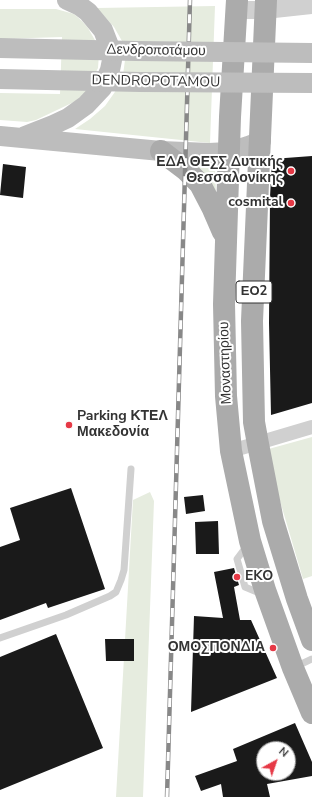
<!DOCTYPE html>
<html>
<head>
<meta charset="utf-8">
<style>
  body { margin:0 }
  #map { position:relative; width:312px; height:797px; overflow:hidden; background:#fff; font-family:"Nunito Sans",sans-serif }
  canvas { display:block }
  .north { position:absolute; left:256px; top:741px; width:40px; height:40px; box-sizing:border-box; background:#fff; border:1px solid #adadad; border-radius:50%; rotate:40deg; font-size:11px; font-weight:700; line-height:16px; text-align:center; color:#333 }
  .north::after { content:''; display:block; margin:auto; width:14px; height:18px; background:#e63946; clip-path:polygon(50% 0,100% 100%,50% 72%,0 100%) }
</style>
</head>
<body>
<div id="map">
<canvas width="312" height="797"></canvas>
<div class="north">N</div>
</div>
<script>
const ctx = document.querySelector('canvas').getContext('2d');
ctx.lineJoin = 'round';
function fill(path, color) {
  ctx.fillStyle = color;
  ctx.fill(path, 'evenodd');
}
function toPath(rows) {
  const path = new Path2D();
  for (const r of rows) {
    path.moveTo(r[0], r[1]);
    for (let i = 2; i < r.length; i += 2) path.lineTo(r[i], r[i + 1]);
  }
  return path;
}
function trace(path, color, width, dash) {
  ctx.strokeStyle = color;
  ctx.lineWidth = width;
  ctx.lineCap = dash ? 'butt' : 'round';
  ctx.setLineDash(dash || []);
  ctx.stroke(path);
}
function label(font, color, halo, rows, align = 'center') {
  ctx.font = font + ' "Nunito Sans",sans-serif';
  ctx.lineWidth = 4;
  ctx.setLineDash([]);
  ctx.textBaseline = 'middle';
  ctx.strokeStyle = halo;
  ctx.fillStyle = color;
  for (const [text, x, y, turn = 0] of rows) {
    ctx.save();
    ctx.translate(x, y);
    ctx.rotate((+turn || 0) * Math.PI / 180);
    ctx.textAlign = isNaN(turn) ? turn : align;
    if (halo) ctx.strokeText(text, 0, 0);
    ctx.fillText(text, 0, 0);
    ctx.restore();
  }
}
const green = toPath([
  [215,6,210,143,75,129,90,119,105,106,117,89,123,75,125,60,122,41,114,27,97,8],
  [0,9,56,9,74,14,82,21,88,28,96,42,99,54,98,68,85,93,76,101,36,120,27,122,0,120,0,93,60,94,62,37,0,39],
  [197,167,215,167,216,193],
  [312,437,312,576,303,579,265,450],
  [150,492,154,501,143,797,116,797,133,500]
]);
const building = toPath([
  [312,156,312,403,271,415,269,323,270,197,272,159],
  [3,164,26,167,23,198,0,195],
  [71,488,105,589,48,608,46,603,0,620,0,547,20,540,10,508],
  [203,495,205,511,186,514,184,497],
  [218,521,219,554,196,554,195,522],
  [234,568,239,585,234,587,240,620,251,620,277,678,191,712,194,616,223,618,214,572],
  [56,634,103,748,0,790,0,657],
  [105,639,134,639,134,661,106,661],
  [295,723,312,762,312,776,267,784,270,797,223,797,221,784,201,791,195,776,237,761,233,749],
  [264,749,288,749,288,773,264,773]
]);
const service = toPath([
  [243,551,237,559,245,587,257,592],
  [0,638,66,615,110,596,116,592,121,580,124,570,131,469],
  [295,667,312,659]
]);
const minor = toPath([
  [231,451,312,427]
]);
const tertiary = toPath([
  [236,10,265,10,312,5]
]);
const secondary = toPath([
  [0,136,161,151,209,153,229,152,248,146,261,141],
  [25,136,53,125,68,118,86,105,102,88,110,70,112,60,110,48,103,30,88,12,80,6,67,0]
]);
const primary = toPath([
  [237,0,230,117,224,304,226,396,231,451,250,541,265,590,293,668,312,713],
  [266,0,252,321,254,422,258,444,273,521,297,599,312,640],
  [161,151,186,170,200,184,213,209,223,232]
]);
const rail = toPath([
  [167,797,190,0]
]);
const secondaryBridge = toPath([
  [0,48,136,51,312,53],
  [0,79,140,82,312,83]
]);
const markers = [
  [291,171,4,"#e63946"],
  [291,203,4,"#e63946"],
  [69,425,4,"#e63946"],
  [237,577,4,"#e63946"],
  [273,648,4,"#e63946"]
];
const shields = [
  [254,292,36]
];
const shieldNames = [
  ["ΕΟ2",254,292]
];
const streetNames = [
  ["Δενδροποτάμου",156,51,1],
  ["DENDROPOTAMOU",156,82,1],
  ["Μοναστηρίου",226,363,-92]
];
const poiNames = [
  ["ΕΔΑ ΘΕΣΣ Δυτικής",283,163],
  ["Θεσσαλονίκης",283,179],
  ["cosmital",283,203],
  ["Parking ΚΤΕΛ",77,417,"left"],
  ["Μακεδονία",77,433,"left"],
  ["EKO",245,577,"left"],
  ["ΟΜΟΣΠΟΝΔΙΑ",265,648]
];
fill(green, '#e6ecdf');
fill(building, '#1a1a1a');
trace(service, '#d0d0d0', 7);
trace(minor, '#d0d0d0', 14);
trace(tertiary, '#d0d0d0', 18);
trace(secondary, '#bdbdbd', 20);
trace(primary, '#ababab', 22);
trace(rail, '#888', 4.5);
trace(rail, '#fff', 3, [9]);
trace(secondaryBridge, '#bdbdbd', 20);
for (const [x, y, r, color] of markers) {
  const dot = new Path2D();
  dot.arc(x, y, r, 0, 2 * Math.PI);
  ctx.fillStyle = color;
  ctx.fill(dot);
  trace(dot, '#fff', 1.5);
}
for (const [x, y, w] of shields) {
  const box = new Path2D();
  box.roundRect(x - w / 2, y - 11, w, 22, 3);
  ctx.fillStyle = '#fff';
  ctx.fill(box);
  trace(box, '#333', 1);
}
label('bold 13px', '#333', null, shieldNames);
label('14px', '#333', '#fff', streetNames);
label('bold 14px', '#333', '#fff', poiNames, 'right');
</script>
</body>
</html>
